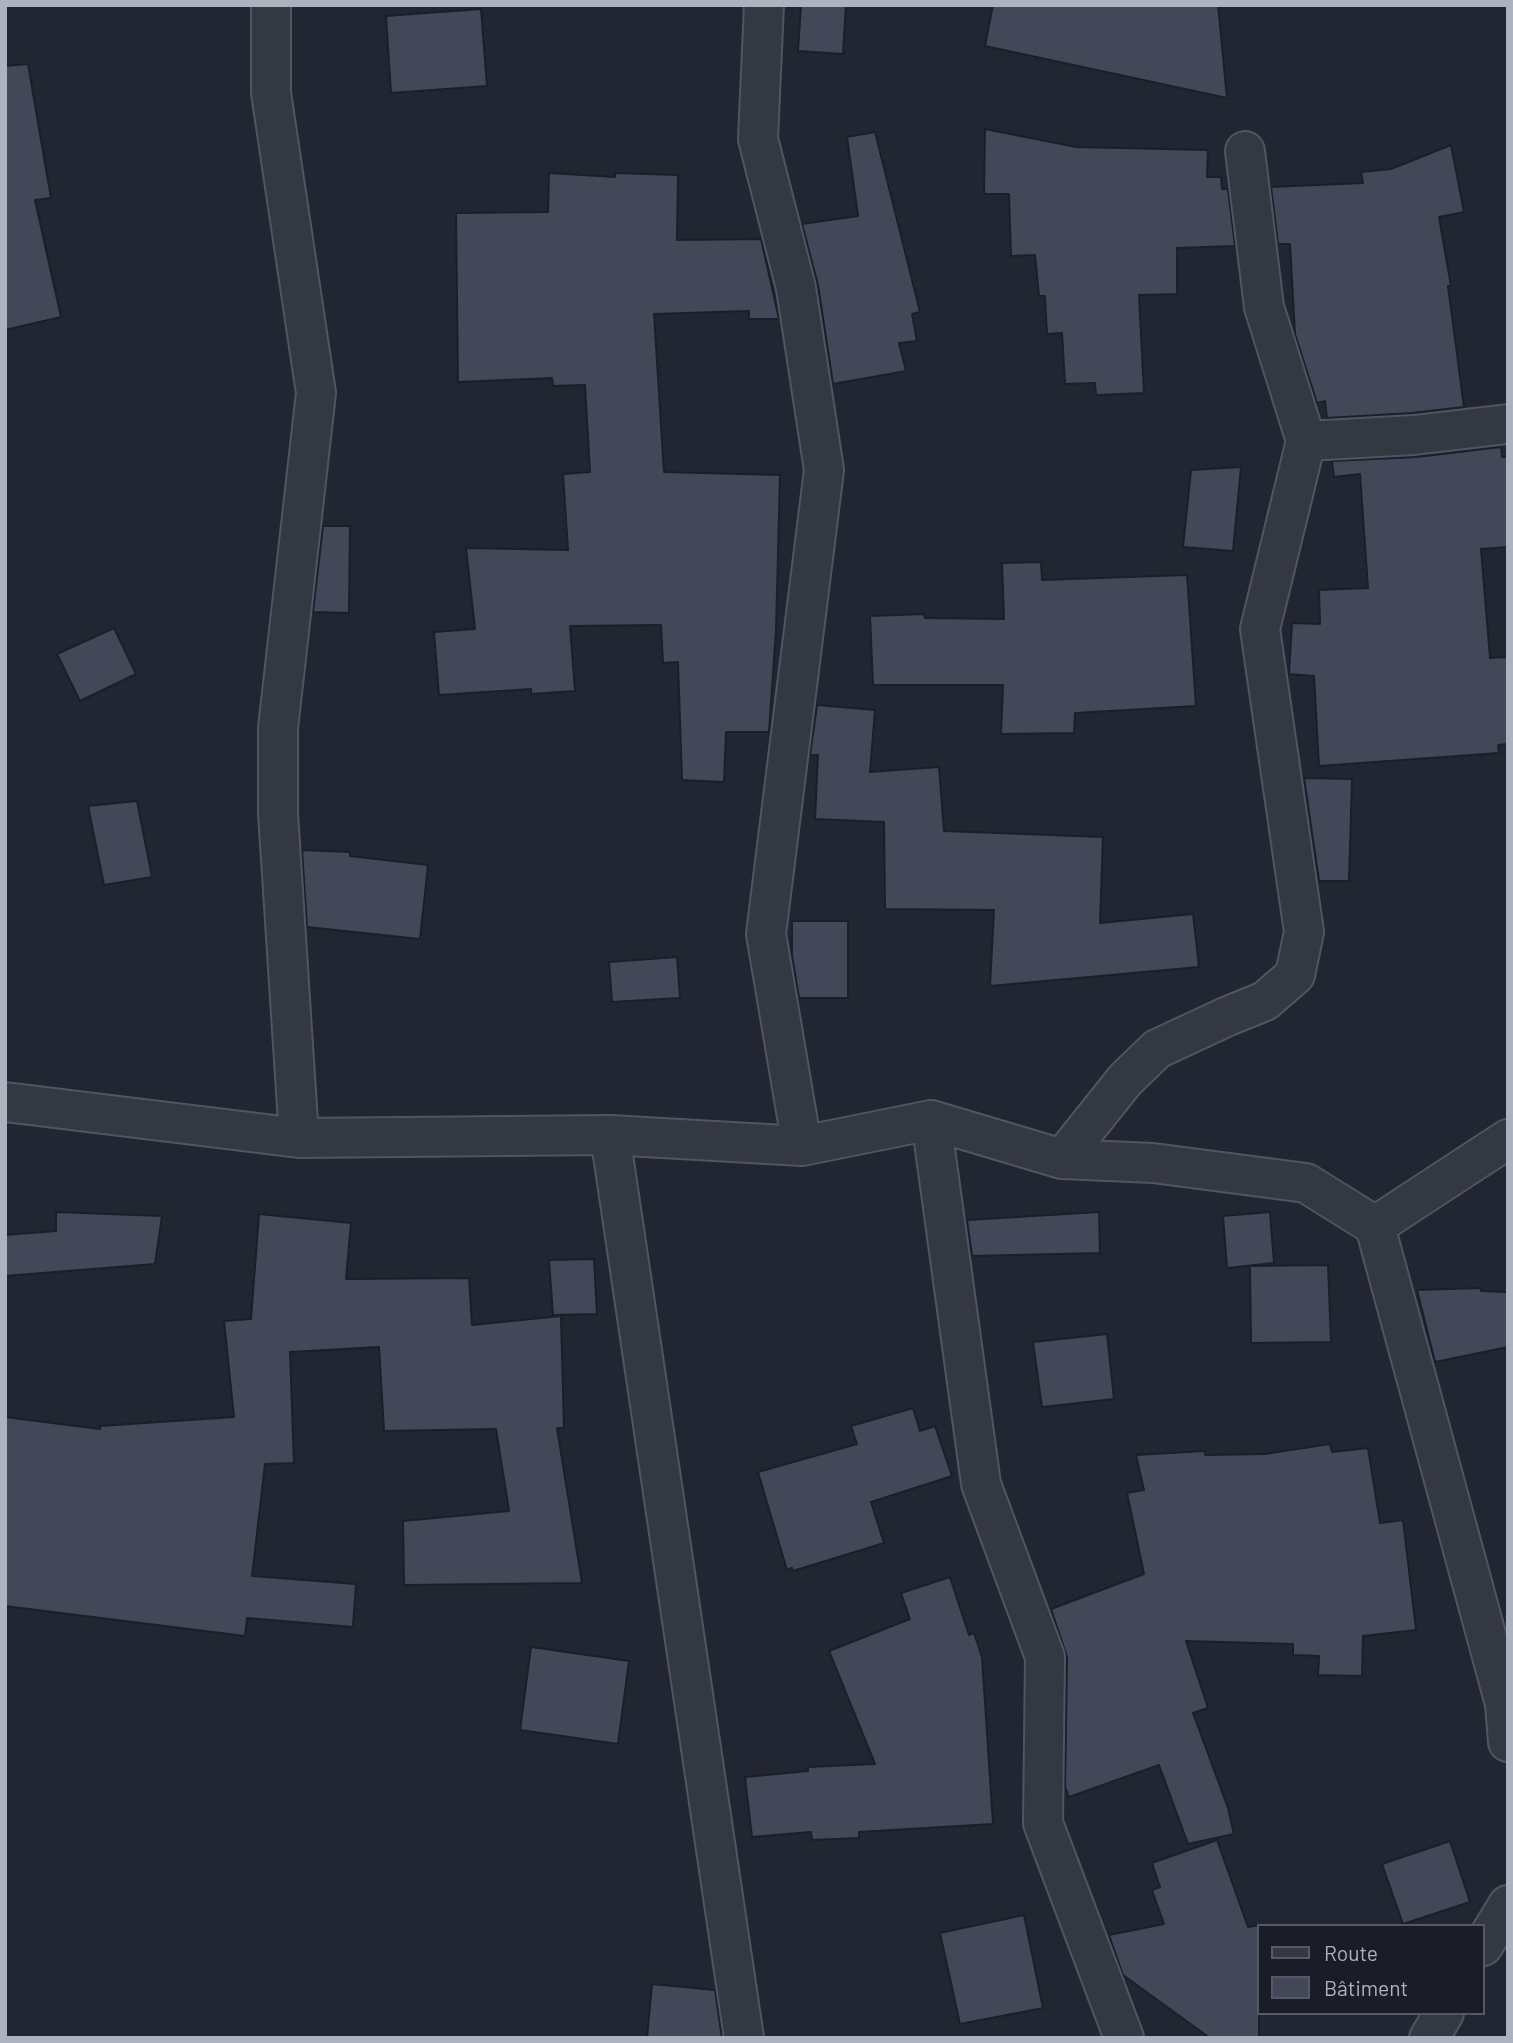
<!DOCTYPE html>
<html>
<head>
<meta charset="utf-8">
<style>
  body { margin:0 }
  #map { position:relative; width:1513px; height:2043px; overflow:hidden; background:#212632; font-family:Barlow,sans-serif }
  canvas { display:block }
  .frame { position:absolute; inset:0; border:7px solid #aeb2c0; pointer-events:none }
  .legend { position:absolute; left:1257px; top:1924px; width:228px; height:91px; box-sizing:border-box; background:#1a1d28; border:2px solid #555965; margin:0; padding:9px 12px; list-style:none; font-size:21px; color:#aeb2c0 }
  .legend li { display:flex; align-items:center; gap:14px; height:35px }
  .legend b { width:35px; border:2px solid #555965 }
</style>
</head>
<body>
<div id="map">
<canvas width="1513" height="2043"></canvas>
<div class="frame"></div>
<ul class="legend">
<li><b style="height:9px;background:#343843"></b>Route</li>
<li><b style="height:19px;background:#424857"></b>Bâtiment</li>
</ul>
</div>
<script>
const ctx = document.querySelector('canvas').getContext('2d');
ctx.lineJoin = 'round';
function fill(path, color) {
  ctx.fillStyle = color;
  ctx.fill(path, 'evenodd');
}
function toPath(rows) {
  const path = new Path2D();
  for (const r of rows) {
    path.moveTo(r[0], r[1]);
    for (let i = 2; i < r.length; i += 2) path.lineTo(r[i], r[i + 1]);
  }
  return path;
}
function trace(path, color, width, dash) {
  ctx.strokeStyle = color;
  ctx.lineWidth = width;
  ctx.lineCap = dash ? 'butt' : 'round';
  ctx.setLineDash(dash || []);
  ctx.stroke(path);
}
const building = toPath([
  [801,5,846,5,843,54,798,51,801,5],
  [993,5,1218,5,1227,98,985,46,993,5],
  [481,9,487,86,391,93,386,16,481,9],
  [28,64,51,198,35,200,61,317,5,330,5,66,28,64],
  [985,129,1076,147,1208,150,1207,177,1221,177,1222,189,1228,189,1235,246,1177,248,1177,294,1139,295,1144,393,1096,395,1095,383,1065,384,1062,333,1047,334,1045,296,1039,296,1035,255,1011,256,1009,194,984,194,985,129],
  [875,132,920,312,912,314,917,341,899,343,906,371,833,384,818,285,802,224,858,216,847,137,875,132],
  [1451,145,1464,212,1439,217,1451,286,1448,286,1464,407,1412,413,1327,418,1325,401,1317,403,1295,334,1290,244,1278,244,1271,187,1363,183,1361,172,1391,169,1451,145],
  [549,173,615,177,615,173,678,175,677,240,761,239,779,319,749,319,749,311,654,314,664,472,780,475,776,630,769,732,726,732,724,782,682,780,678,662,663,663,661,625,570,626,575,691,531,694,531,689,439,695,434,632,475,629,466,548,568,550,563,474,590,472,585,385,553,386,552,378,458,382,456,213,548,212,549,173],
  [1501,447,1502,457,1508,457,1508,547,1481,549,1490,658,1508,657,1508,744,1498,745,1499,753,1319,766,1314,676,1289,674,1292,623,1320,624,1319,590,1368,588,1360,474,1334,477,1332,461,1417,457,1501,447],
  [1241,467,1233,551,1183,547,1191,470,1241,467],
  [323,526,350,526,349,613,313,612,323,526],
  [1041,562,1042,580,1187,575,1196,706,1075,713,1074,733,1001,734,1003,685,873,685,870,616,924,614,925,618,1004,619,1002,563,1041,562],
  [114,628,136,674,80,701,57,654,114,628],
  [817,705,875,710,870,772,939,767,944,831,1103,837,1100,923,1193,914,1199,967,990,986,994,910,885,909,884,822,815,819,818,755,810,755,817,705],
  [1304,778,1352,779,1349,881,1319,881,1304,778],
  [137,801,152,877,104,885,88,806,137,801],
  [302,850,350,852,350,856,428,865,420,939,307,927,302,850],
  [792,921,848,921,848,998,799,998,792,955,792,921],
  [677,957,680,998,612,1002,609,962,677,957],
  [56,1212,162,1216,155,1264,5,1276,5,1235,56,1231,56,1212],
  [1099,1212,1100,1253,972,1256,967,1220,1099,1212],
  [1270,1212,1274,1263,1227,1268,1223,1216,1270,1212],
  [259,1214,351,1223,346,1279,469,1278,472,1325,561,1316,564,1428,557,1428,582,1583,404,1585,403,1521,509,1511,496,1429,384,1431,379,1347,290,1352,294,1463,265,1464,252,1576,356,1584,353,1627,247,1618,245,1636,5,1606,5,1417,100,1429,100,1426,234,1417,224,1321,251,1319,259,1214],
  [594,1259,597,1314,553,1315,549,1260,594,1259],
  [1328,1265,1331,1342,1251,1343,1250,1266,1328,1265],
  [1481,1288,1481,1291,1508,1292,1508,1347,1435,1362,1417,1290,1481,1288],
  [1107,1334,1114,1399,1042,1407,1033,1342,1107,1334],
  [913,1408,920,1431,935,1426,952,1476,871,1502,884,1543,793,1571,792,1568,787,1570,758,1472,857,1444,851,1426,913,1408],
  [1330,1444,1332,1452,1368,1448,1380,1523,1403,1520,1416,1630,1363,1636,1362,1676,1318,1675,1319,1656,1293,1655,1293,1644,1186,1641,1208,1708,1193,1713,1228,1808,1234,1834,1188,1844,1159,1765,1069,1797,1065,1787,1067,1657,1051,1609,1144,1574,1127,1493,1144,1490,1136,1455,1205,1451,1205,1455,1265,1454,1330,1444],
  [950,1577,969,1635,974,1633,982,1657,993,1824,859,1832,859,1838,812,1840,811,1832,752,1837,745,1777,808,1771,808,1767,875,1764,829,1651,910,1619,901,1593,950,1577],
  [531,1647,629,1661,618,1744,520,1730,531,1647],
  [1217,1840,1248,1927,1259,1925,1259,2038,1210,2038,1123,1975,1109,1935,1164,1924,1152,1890,1160,1887,1152,1863,1217,1840],
  [1450,1841,1470,1902,1403,1924,1382,1864,1450,1841],
  [1024,1915,1043,2008,960,2024,940,1933,1024,1915],
  [652,1984,715,1990,722,2038,647,2038,652,1984]
]);
const minor = toPath([
  [271,5,271,93,316,393,278,728,278,813,299,1138],
  [764,5,758,139,796,288,824,470,766,934,802,1146],
  [1306,441,1414,435,1508,424],
  [5,1102,299,1138,610,1135,802,1146,931,1120,1062,1159,1153,1163,1306,1183,1375,1226,1505,1704,1508,1742],
  [931,1120,981,1484,1045,1657,1043,1823,1124,2038],
  [610,1135,744,2038],
  [1062,1159,1125,1080,1157,1049,1228,1016,1265,1001,1295,975,1304,932,1260,629,1306,441,1264,307,1245,151],
  [1375,1226,1508,1139],
  [1483,1946,1508,1905],
  [1429,2038,1444,2013]
]);
fill(building, '#424857');
trace(building, '#1b1f2a', 2);
trace(minor, '#515561', 42);
trace(minor, '#343843', 38);
</script>
</body>
</html>
